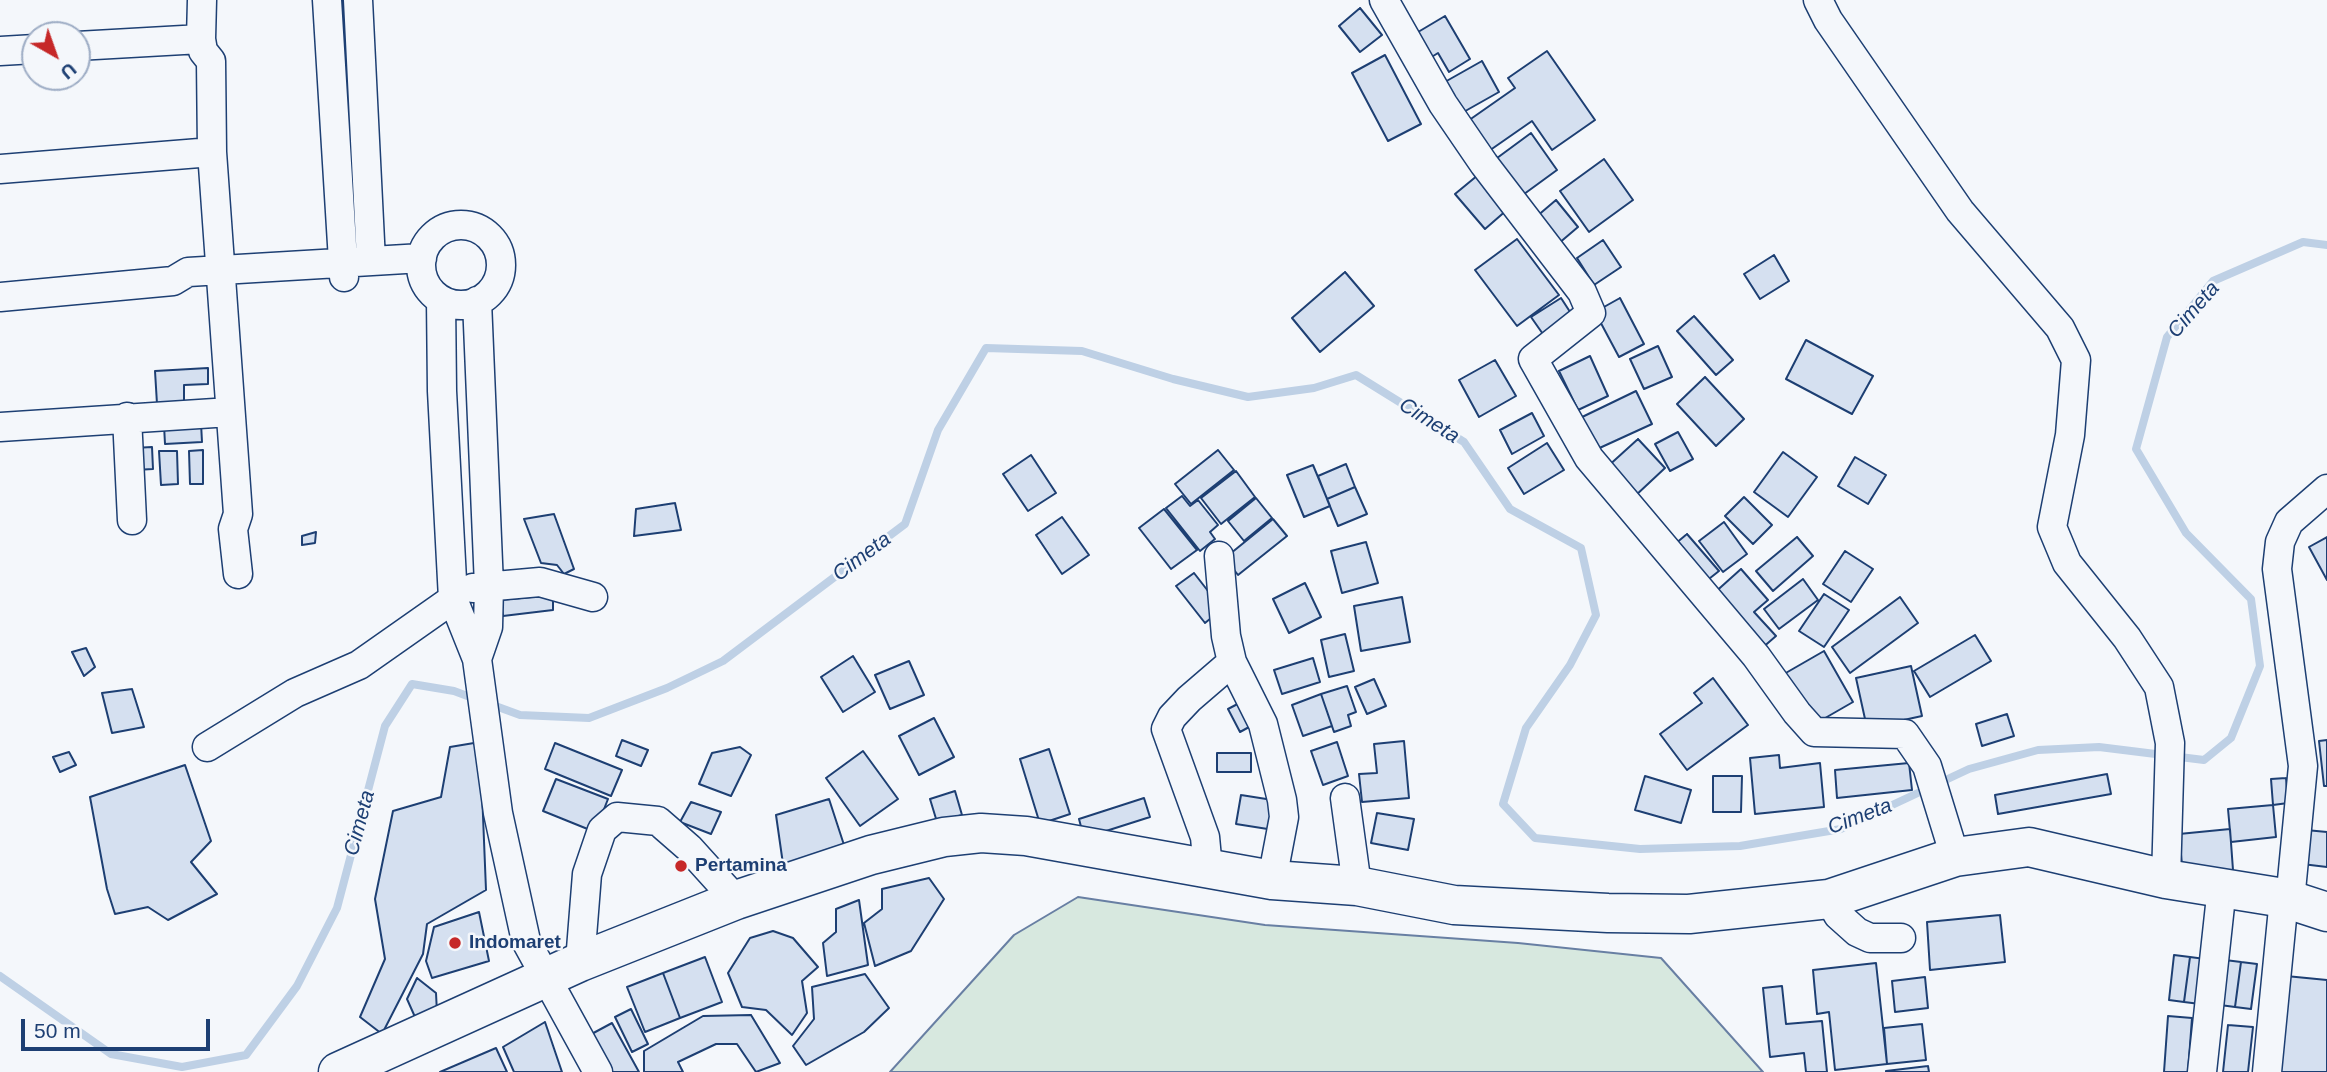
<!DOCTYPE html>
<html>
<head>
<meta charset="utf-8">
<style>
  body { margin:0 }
  #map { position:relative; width:2327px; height:1072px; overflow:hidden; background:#f4f7fb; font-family:Arial,sans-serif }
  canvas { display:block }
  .north { position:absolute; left:21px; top:21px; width:70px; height:70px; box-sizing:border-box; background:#f4f7fb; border:2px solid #9eadc5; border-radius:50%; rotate:140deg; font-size:19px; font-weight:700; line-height:28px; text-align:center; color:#1d3f73 }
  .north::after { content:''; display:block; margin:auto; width:24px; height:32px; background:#c62828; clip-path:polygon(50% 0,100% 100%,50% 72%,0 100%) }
  .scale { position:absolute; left:21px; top:1019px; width:189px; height:32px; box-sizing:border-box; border:4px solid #1d3f73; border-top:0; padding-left:9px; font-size:21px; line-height:24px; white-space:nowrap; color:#1d3f73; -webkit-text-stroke:5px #f4f7fb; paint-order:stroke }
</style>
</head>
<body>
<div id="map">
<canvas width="2327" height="1072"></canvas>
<div class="north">U</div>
<div class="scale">50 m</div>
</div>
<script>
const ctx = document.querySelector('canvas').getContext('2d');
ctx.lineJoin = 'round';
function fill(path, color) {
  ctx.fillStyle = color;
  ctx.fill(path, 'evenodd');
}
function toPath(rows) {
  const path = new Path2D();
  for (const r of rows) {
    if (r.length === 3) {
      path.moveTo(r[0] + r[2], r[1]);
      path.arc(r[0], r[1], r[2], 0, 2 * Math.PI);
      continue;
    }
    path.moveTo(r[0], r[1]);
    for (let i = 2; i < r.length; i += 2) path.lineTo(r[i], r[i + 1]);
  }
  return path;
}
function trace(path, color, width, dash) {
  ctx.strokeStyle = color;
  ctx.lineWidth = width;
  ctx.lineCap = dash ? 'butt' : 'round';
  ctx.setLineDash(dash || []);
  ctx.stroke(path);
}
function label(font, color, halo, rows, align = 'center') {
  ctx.font = font + ' Arial,sans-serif';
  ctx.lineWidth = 5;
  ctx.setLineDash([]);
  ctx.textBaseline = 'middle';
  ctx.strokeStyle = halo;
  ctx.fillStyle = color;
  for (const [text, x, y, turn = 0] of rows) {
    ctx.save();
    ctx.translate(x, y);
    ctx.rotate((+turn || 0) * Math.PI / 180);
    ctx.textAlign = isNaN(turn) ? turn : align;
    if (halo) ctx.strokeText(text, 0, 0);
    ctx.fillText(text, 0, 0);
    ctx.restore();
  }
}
const green = toPath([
  [1078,897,1265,925,1518,943,1661,958,1763,1072,890,1072,1014,935,1078,897]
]);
const stream = toPath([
  [490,704,520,715,589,718,667,688,723,661,905,524,938,430,986,348,1082,351,1173,379,1248,397,1314,388,1356,375,1464,442,1510,509,1581,548,1596,615,1570,665,1526,728,1503,804,1535,838,1640,849,1740,846,1841,829,1969,769,2038,750,2099,747,2204,760,2231,738,2260,666,2251,599,2186,533,2136,449,2167,337,2213,281,2303,242,2327,245],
  [0,976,111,1054,182,1067,246,1055,297,986,337,908,385,726,412,684,454,691,478,700]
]);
const building = toPath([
  [1360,8,1382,35,1360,52,1339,26,1360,8],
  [1445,16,1470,59,1449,72,1438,53,1422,63,1408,38,1445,16],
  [1547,51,1595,120,1552,150,1532,121,1486,153,1465,123,1515,88,1508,78,1547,51],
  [1385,55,1421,124,1388,141,1352,73,1385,55],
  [1482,61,1499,92,1460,114,1443,83,1482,61],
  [1531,133,1557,170,1520,197,1493,161,1531,133],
  [1604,159,1633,200,1589,232,1560,191,1604,159],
  [1478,175,1508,209,1485,229,1455,194,1478,175],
  [1556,200,1578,227,1558,244,1536,217,1556,200],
  [1517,239,1559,295,1517,326,1475,270,1517,239],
  [1603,240,1621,267,1594,285,1577,258,1603,240],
  [1774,255,1789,281,1760,299,1744,274,1774,255],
  [1345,272,1374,306,1320,352,1292,318,1345,272],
  [1561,298,1574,318,1545,337,1531,317,1561,298],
  [1620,298,1644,344,1619,357,1595,312,1620,298],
  [1694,316,1733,360,1716,375,1677,331,1694,316],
  [1806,340,1873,376,1852,414,1786,379,1806,340],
  [1658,346,1672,377,1644,389,1630,359,1658,346],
  [1590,356,1608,396,1578,410,1559,371,1590,356],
  [1495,360,1516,396,1479,417,1459,380,1495,360],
  [208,368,208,384,184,385,184,402,157,404,155,371,208,368],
  [1705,377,1744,419,1716,446,1677,404,1705,377],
  [1636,391,1652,424,1593,451,1578,419,1636,391],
  [1532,413,1544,436,1512,454,1500,430,1532,413],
  [201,423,202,442,165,444,164,425,201,423],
  [1678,432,1693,459,1670,471,1655,444,1678,432],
  [1638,439,1665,468,1634,497,1606,468,1638,439],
  [1547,443,1564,470,1524,494,1508,468,1547,443],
  [152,447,153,469,135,470,134,448,152,447],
  [203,450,203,484,190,484,189,451,203,450],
  [1218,450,1234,470,1191,504,1175,484,1218,450],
  [159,451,177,451,178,484,161,485,159,451],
  [1783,452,1817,477,1788,517,1754,492,1783,452],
  [1031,455,1056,493,1028,511,1003,474,1031,455],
  [1855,457,1886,475,1868,504,1838,486,1855,457],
  [1346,464,1355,487,1327,499,1318,476,1346,464],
  [1313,465,1330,506,1304,517,1287,475,1313,465],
  [1236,471,1255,497,1221,524,1201,498,1236,471],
  [1355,487,1367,514,1338,526,1327,499,1355,487],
  [1182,496,1190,506,1198,500,1218,525,1210,532,1215,539,1200,551,1166,508,1182,496],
  [1744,497,1772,525,1753,544,1725,516,1744,497],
  [1256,498,1272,518,1244,541,1228,521,1256,498],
  [675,503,681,530,634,536,636,509,675,503],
  [1164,509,1197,550,1171,569,1139,528,1164,509],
  [554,514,574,569,564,574,557,565,541,563,524,519,554,514],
  [1062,517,1089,555,1062,574,1036,535,1062,517],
  [1273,519,1287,536,1238,575,1225,558,1273,519],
  [1724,522,1747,554,1723,572,1699,541,1724,522],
  [316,532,315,543,302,545,302,536,316,532],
  [1687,534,1719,571,1700,586,1669,549,1687,534],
  [1797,537,1813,556,1773,591,1756,571,1797,537],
  [2327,537,2327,580,2309,547,2327,537],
  [1366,542,1378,583,1342,593,1331,551,1366,542],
  [1845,551,1873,569,1851,602,1823,584,1845,551],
  [1741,569,1768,600,1754,612,1776,636,1761,649,1712,595,1741,569],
  [1194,573,1222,609,1205,623,1176,586,1194,573],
  [1803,579,1818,600,1779,629,1764,609,1803,579],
  [1305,583,1321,617,1289,633,1273,599,1305,583],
  [1824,594,1849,610,1824,647,1799,631,1824,594],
  [553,595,553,610,503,616,500,600,553,595],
  [1402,597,1410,642,1361,651,1354,606,1402,597],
  [1900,597,1918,623,1850,673,1832,647,1900,597],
  [1345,634,1354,671,1329,677,1321,640,1345,634],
  [1975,635,1991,661,1930,697,1914,671,1975,635],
  [86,648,95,667,84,676,72,652,86,648],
  [1824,651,1853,702,1813,725,1784,674,1824,651],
  [853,656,875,692,843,712,821,677,853,656],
  [1313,658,1320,682,1282,694,1274,670,1313,658],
  [909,661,924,695,890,709,875,675,909,661],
  [1911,666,1922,716,1867,728,1856,678,1911,666],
  [1713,678,1748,725,1687,770,1660,734,1702,703,1694,693,1713,678],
  [1374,679,1386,706,1367,714,1355,687,1374,679],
  [1347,686,1356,712,1348,715,1351,726,1334,732,1321,694,1347,686],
  [132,689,144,727,112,733,102,693,132,689],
  [1321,694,1332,726,1303,736,1292,705,1321,694],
  [1247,699,1260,721,1240,732,1228,709,1247,699],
  [2007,714,2014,736,1982,746,1976,724,2007,714],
  [934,718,954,757,919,775,899,736,934,718],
  [622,740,648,750,641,766,616,756,622,740],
  [2327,740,2327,786,2324,786,2319,741,2327,740],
  [1404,741,1409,798,1362,802,1359,774,1377,773,1374,744,1404,741],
  [480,742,486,890,427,924,423,954,382,1034,360,1017,385,959,375,899,393,811,441,797,450,747,480,742],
  [1337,742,1348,776,1323,785,1311,751,1337,742],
  [555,743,622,770,611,796,545,769,555,743],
  [740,747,751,755,731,796,699,784,712,753,740,747],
  [1049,749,1070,814,1040,824,1020,759,1049,749],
  [863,751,898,799,860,826,826,778,863,751],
  [69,752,76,765,60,772,53,757,69,752],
  [1217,753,1251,753,1251,772,1217,772,1217,753],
  [1779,755,1780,768,1820,763,1824,807,1755,814,1750,758,1779,755],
  [1909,763,1912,790,1837,798,1835,770,1909,763],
  [185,765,211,841,191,862,217,894,168,920,148,907,115,914,107,889,90,797,185,765],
  [2107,774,2111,794,1998,814,1995,795,2107,774],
  [1645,776,1691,790,1681,823,1635,810,1645,776],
  [1713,776,1742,776,1741,812,1713,812,1713,776],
  [2286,778,2288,803,2273,805,2271,779,2286,778],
  [556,779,608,799,595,832,543,811,556,779],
  [955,791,962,815,937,822,930,799,955,791],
  [1241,795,1279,801,1274,830,1236,824,1241,795],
  [1144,798,1150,817,1084,838,1079,819,1144,798],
  [829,799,845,848,784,871,776,815,829,799],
  [691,802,721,812,711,834,680,822,691,802],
  [2273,805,2276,837,2231,842,2228,809,2273,805],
  [1377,813,1414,819,1408,850,1371,843,1377,813],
  [2230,829,2233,870,2183,875,2179,834,2230,829],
  [2306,830,2327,832,2327,867,2302,864,2306,830],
  [929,878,944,899,911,951,875,966,864,923,882,909,882,889,929,878],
  [859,900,868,965,827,976,823,943,836,932,836,909,859,900],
  [479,912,489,961,432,978,426,961,434,927,479,912],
  [2000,915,2005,962,1930,970,1927,922,2000,915],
  [773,931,793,938,818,967,802,981,807,1013,792,1035,766,1010,742,1007,728,973,750,938,773,931],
  [2174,955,2190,957,2184,1002,2169,1000,2174,955],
  [705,957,722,1002,680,1018,663,973,705,957],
  [2190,957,2205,959,2200,1004,2184,1002,2190,957],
  [2225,960,2241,962,2235,1007,2220,1005,2225,960],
  [2241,962,2257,964,2251,1009,2235,1007,2241,962],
  [1876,963,1887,1064,1835,1070,1829,1012,1817,1014,1813,970,1876,963],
  [663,973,680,1018,645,1032,627,987,663,973],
  [865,974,889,1008,864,1032,806,1065,793,1046,814,1019,812,987,865,974],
  [2286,976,2327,980,2327,1072,2275,1072,2286,976],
  [1925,977,1928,1008,1895,1012,1892,981,1925,977],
  [417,978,436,993,437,1013,419,1026,407,999,417,978],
  [1782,986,1786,1024,1822,1021,1827,1072,1806,1072,1804,1053,1770,1057,1763,988,1782,986],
  [631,1009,648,1044,632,1052,615,1017,631,1009],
  [751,1015,780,1063,756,1072,737,1044,716,1044,678,1062,683,1072,644,1072,644,1051,703,1016,751,1015],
  [2168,1016,2192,1018,2188,1072,2164,1072,2168,1016],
  [545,1022,562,1072,514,1072,503,1047,545,1022],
  [612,1023,639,1072,605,1072,586,1037,612,1023],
  [1922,1024,1926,1060,1887,1064,1884,1028,1922,1024],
  [2228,1025,2253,1027,2248,1072,2223,1072,2228,1025],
  [496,1048,507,1072,440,1072,496,1048],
  [1928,1066,1929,1072,1886,1072,1886,1071,1928,1066]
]);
const minor = toPath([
  [202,0,201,39,203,51,211,61,212,152,238,514,233,529,238,574],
  [327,0,344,277],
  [358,0,371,261],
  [1384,0,1443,104,1484,164,1582,292,1591,313,1533,359,1589,458,1756,656,1797,713,1814,732,1905,734,1927,766,1955,857],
  [1818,0,1828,20,1960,211,2060,328,2076,360,2070,435,2052,527,2067,563,2127,638,2159,687,2170,743,2166,879],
  [77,46,201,39],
  [0,51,35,49],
  [0,169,212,152],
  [461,265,40],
  [0,297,173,281,188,272,422,258],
  [441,300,442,391,453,599,477,659,498,813,526,941,598,1072],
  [127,417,132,520],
  [0,427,230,412],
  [1219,556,1226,636,1232,662,1263,724,1282,800,1284,817,1272,880],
  [473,588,540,582,593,597],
  [477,659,488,627,489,586,477,301],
  [207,747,295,693,359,665,453,599],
  [1345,798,1357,886],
  [1208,869,1205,837,1166,729,1172,717,1189,699,1232,662],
  [1829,899,1838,915,1857,932,1870,938,1901,938],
  [2290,901,2303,766,2277,569,2280,542,2289,522,2327,489],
  [580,962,587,874,602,830,617,817,658,821,689,848,736,900],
  [2202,1072,2222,887],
  [2267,1072,2284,898]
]);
const highway = toPath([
  [338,1072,580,962,736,900,871,855,944,837,981,833,1026,836,1272,880,1357,886,1454,905,1608,913,1689,914,1829,899,1955,857,2029,847,2166,879,2284,898,2327,912]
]);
const markers = [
  [681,866,7,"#c62828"],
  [455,943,7,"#c62828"]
];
const poiNames = [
  ["Pertamina",695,866],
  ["Indomaret",469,943]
];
const waterNames = [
  ["Cimeta",2194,310,-49],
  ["Cimeta",1429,421,32],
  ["Cimeta",862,557,-37],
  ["Cimeta",1860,817,-21],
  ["Cimeta",360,823,-75]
];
fill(green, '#d7e8df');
trace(green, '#687fa3', 2);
trace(stream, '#bed0e5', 8);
fill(building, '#d5e0f0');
trace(building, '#1d3f73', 2);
trace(minor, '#1d3f73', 31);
trace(highway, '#1d3f73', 41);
trace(minor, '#f4f7fb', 28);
trace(highway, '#f4f7fb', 38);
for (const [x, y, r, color] of markers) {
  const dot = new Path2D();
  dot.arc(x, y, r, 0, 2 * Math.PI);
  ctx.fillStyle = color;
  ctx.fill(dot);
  trace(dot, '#f4f7fb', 2.5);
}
label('bold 19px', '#1d3f73', '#f4f7fb', poiNames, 'left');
label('italic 21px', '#1d3f73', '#f4f7fb', waterNames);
</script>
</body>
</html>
